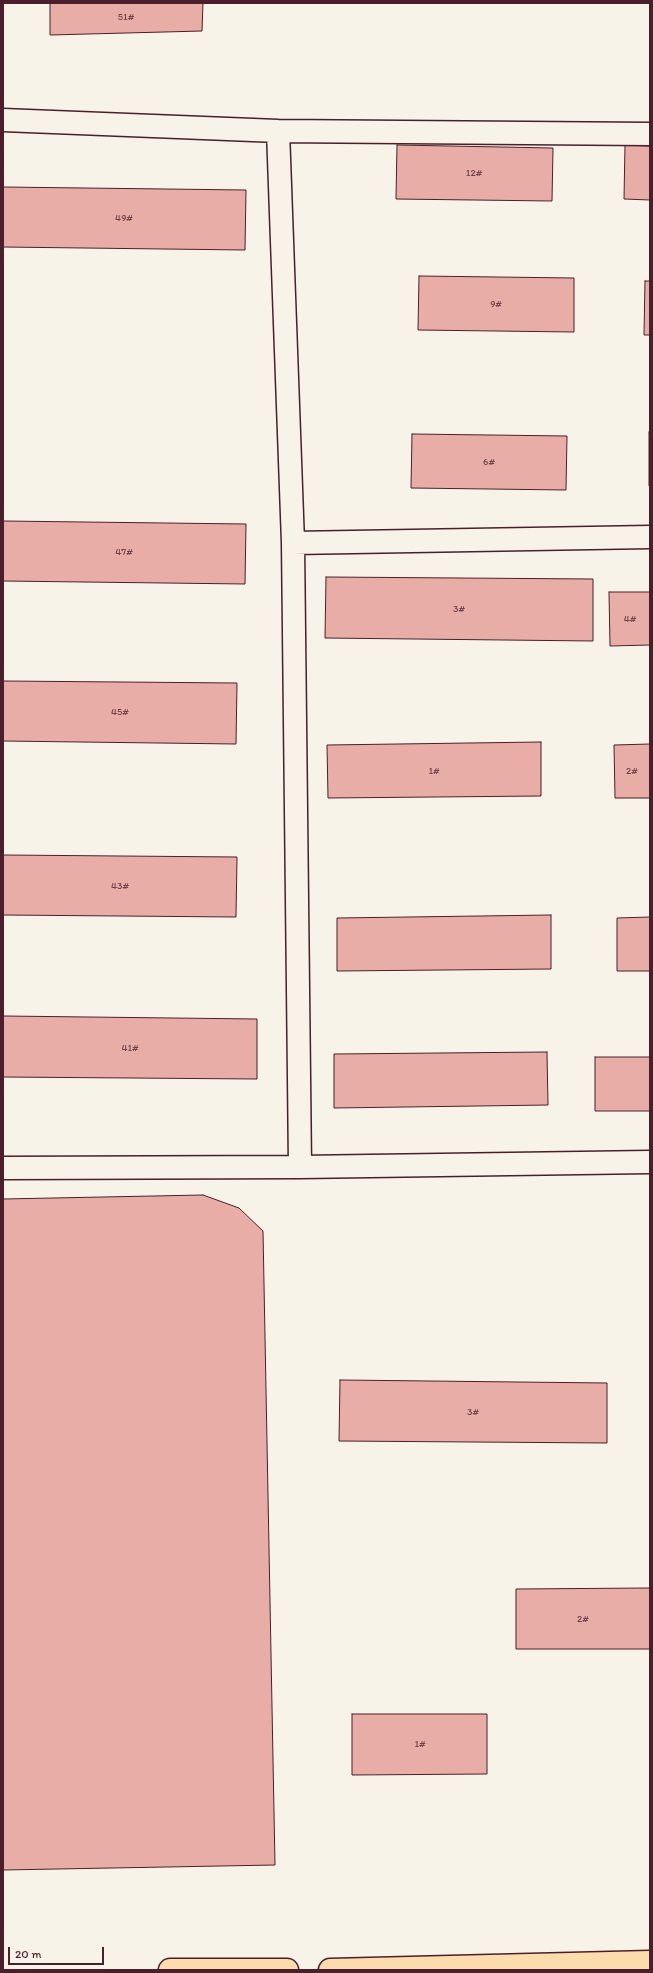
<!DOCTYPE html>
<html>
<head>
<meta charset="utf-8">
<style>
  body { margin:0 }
  #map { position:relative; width:653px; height:1973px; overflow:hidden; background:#f7f3e8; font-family:Itim,sans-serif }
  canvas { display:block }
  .frame { position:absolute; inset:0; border:4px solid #4a1f2b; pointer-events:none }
  .scale { position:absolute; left:8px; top:1947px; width:96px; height:18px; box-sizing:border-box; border:2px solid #4a1f2b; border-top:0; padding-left:5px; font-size:12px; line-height:14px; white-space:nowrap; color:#4a1f2b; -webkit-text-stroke:3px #f7f3e8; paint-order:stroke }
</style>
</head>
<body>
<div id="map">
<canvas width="653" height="1973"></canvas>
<div class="frame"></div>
<div class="scale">20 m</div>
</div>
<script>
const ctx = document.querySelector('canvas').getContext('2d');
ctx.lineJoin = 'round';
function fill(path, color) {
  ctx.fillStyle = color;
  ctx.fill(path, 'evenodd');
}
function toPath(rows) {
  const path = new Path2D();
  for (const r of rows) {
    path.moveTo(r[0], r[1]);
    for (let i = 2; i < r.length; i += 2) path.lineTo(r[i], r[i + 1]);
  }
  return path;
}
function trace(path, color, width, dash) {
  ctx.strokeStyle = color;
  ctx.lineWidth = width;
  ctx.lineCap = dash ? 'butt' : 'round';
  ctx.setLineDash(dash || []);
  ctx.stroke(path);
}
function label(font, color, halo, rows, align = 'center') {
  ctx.font = font + ' Itim,sans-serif';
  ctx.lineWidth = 3.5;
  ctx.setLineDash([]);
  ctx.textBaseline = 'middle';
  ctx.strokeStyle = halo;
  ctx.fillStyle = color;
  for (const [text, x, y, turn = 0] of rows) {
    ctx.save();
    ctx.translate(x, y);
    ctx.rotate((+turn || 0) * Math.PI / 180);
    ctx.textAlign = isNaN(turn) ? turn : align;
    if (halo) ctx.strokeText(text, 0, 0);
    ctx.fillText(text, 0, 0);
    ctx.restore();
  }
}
const building = toPath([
  [50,3,203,3,202,31,50,35,50,3],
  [397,145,553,148,552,201,396,199,397,145],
  [625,145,650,146,650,200,624,199,625,145],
  [3,187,246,190,245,250,3,247,3,187],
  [419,276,574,278,574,332,418,330,419,276],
  [645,281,650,281,650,335,644,335,645,281],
  [649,432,650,432,650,486,649,486,649,432],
  [412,434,567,436,566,490,411,488,412,434],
  [3,521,246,524,245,584,3,581,3,521],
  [326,577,593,579,593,641,325,638,326,577],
  [609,592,650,592,650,645,610,646,609,592],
  [3,681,237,683,236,744,3,741,3,681],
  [541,742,541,796,328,798,327,745,541,742],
  [650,744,650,798,615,798,614,745,650,744],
  [3,855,237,857,236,917,3,915,3,855],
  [551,915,551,969,337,971,337,918,551,915],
  [650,917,650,971,617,971,617,918,650,917],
  [3,1016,257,1019,257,1079,3,1077,3,1016],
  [547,1052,548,1105,334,1108,334,1054,547,1052],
  [595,1057,650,1057,650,1111,595,1111,595,1057],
  [203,1195,239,1208,263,1231,275,1865,3,1870,3,1199,203,1195],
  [340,1380,607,1383,607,1443,339,1441,340,1380],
  [650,1588,650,1649,516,1649,516,1589,650,1588],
  [352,1714,487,1714,487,1774,352,1775,352,1714]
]);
const minor = toPath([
  [3,120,278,131,650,134],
  [278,131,293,543,300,1167],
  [293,543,650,537],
  [3,1168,300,1167,650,1162]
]);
const major = toPath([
  [170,1970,287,1970],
  [330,1970,650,1962]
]);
const numberNames = [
  ["51#",126,17],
  ["12#",474,173],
  ["49#",124,218],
  ["9#",496,304],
  ["6#",489,462],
  ["47#",124,552],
  ["3#",459,609],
  ["4#",630,619],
  ["45#",120,712],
  ["1#",434,771],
  ["2#",632,771],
  ["43#",120,886],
  ["41#",130,1048],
  ["3#",473,1412],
  ["2#",583,1619],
  ["1#",420,1744]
];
fill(building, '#e8ada7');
trace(building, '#4a1f2b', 1);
trace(minor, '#4a1f2b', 25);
trace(major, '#4a1f2b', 25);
trace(minor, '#f7f3e8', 22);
trace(major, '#fcdcac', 22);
label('10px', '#72424a', null, numberNames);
</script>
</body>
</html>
